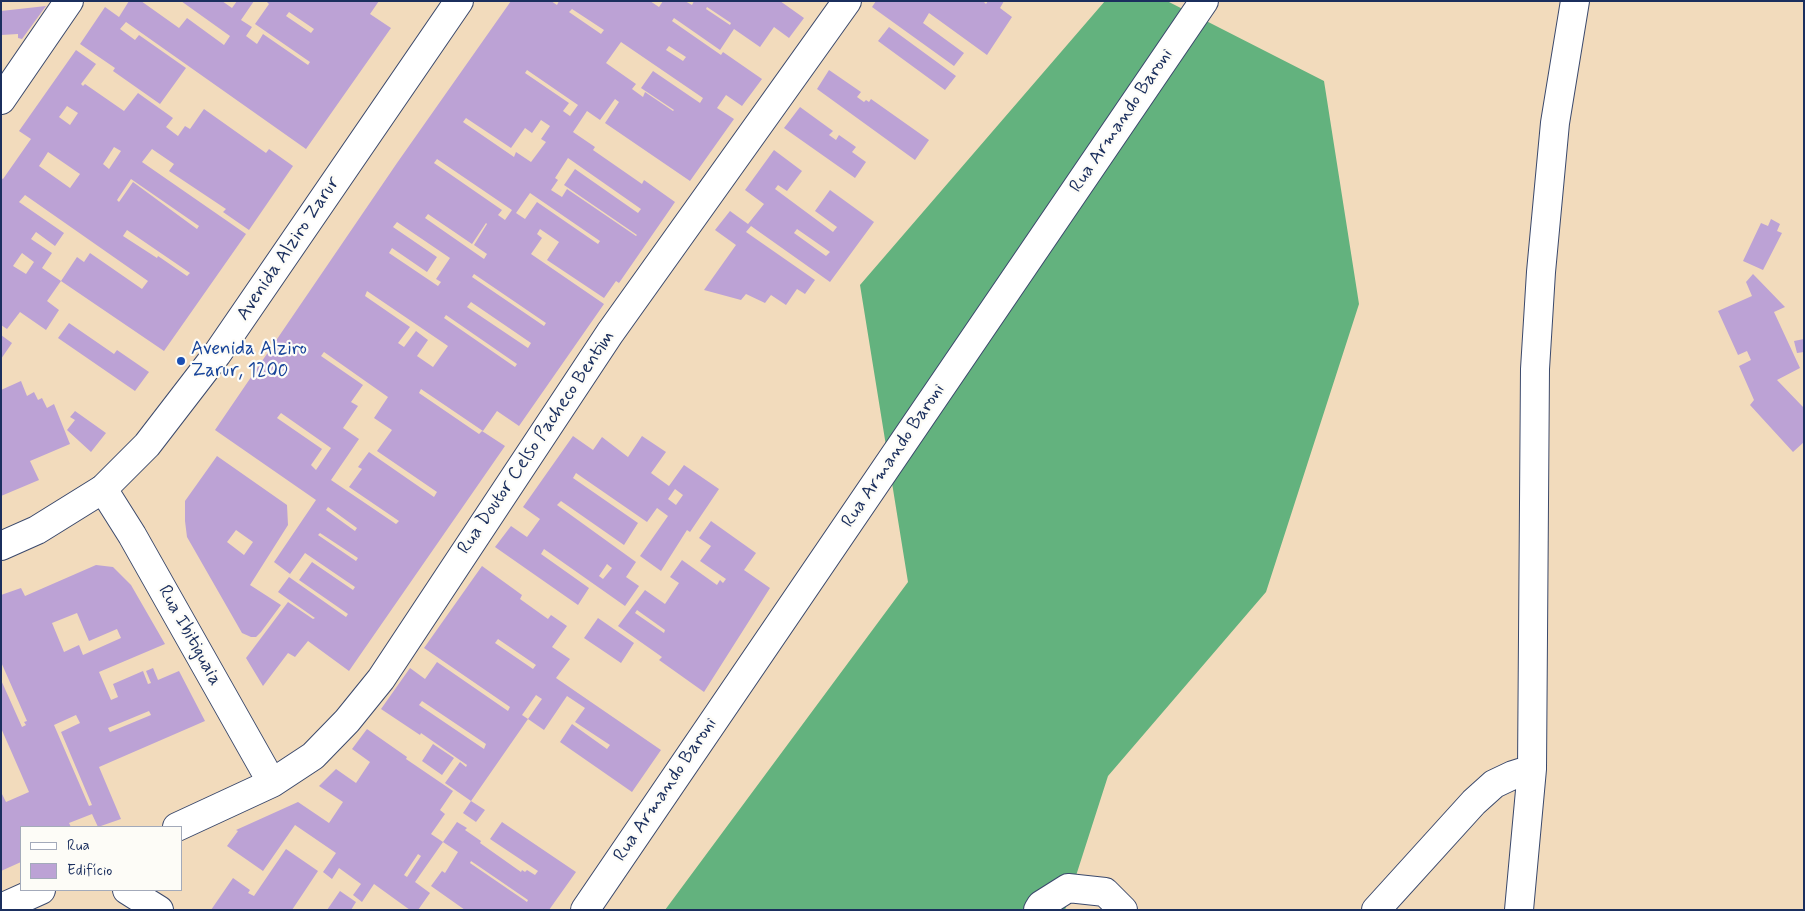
<!DOCTYPE html>
<html>
<head>
<meta charset="utf-8">
<style>
  body { margin:0 }
  #map { position:relative; width:1805px; height:911px; overflow:hidden; background:#f2dbbc; font-family:Mynerve,sans-serif }
  canvas { display:block }
  .frame { position:absolute; inset:0; border:2px solid #1b2f5e; pointer-events:none }
  .legend { position:absolute; left:20px; top:826px; width:162px; height:65px; box-sizing:border-box; background:#fdfcf7; border:1px solid #a3aaba; margin:0; padding:6px 9px; list-style:none; font-size:15px; color:#1b2f5e }
  .legend li { display:flex; align-items:center; gap:10px; height:25px }
  .legend b { width:25px; border:1px solid #a3aaba }
</style>
</head>
<body>
<div id="map">
<canvas width="1805" height="911"></canvas>
<div class="frame"></div>
<ul class="legend">
<li><b style="height:6px;background:#fff"></b>Rua</li>
<li><b style="height:14px;background:#bca2d5"></b>Edifício</li>
</ul>
</div>
<script>
const ctx = document.querySelector('canvas').getContext('2d');
ctx.lineJoin = 'round';
function fill(path, color) {
  ctx.fillStyle = color;
  ctx.fill(path, 'evenodd');
}
function toPath(rows) {
  const path = new Path2D();
  for (const r of rows) {
    path.moveTo(r[0], r[1]);
    for (let i = 2; i < r.length; i += 2) path.lineTo(r[i], r[i + 1]);
  }
  return path;
}
function trace(path, color, width, dash) {
  ctx.strokeStyle = color;
  ctx.lineWidth = width;
  ctx.lineCap = dash ? 'butt' : 'round';
  ctx.setLineDash(dash || []);
  ctx.stroke(path);
}
function label(font, color, halo, rows, align = 'center') {
  ctx.font = font + ' Mynerve,sans-serif';
  ctx.lineWidth = 4.5;
  ctx.setLineDash([]);
  ctx.textBaseline = 'middle';
  ctx.strokeStyle = halo;
  ctx.fillStyle = color;
  for (const [text, x, y, turn = 0] of rows) {
    ctx.save();
    ctx.translate(x, y);
    ctx.rotate((+turn || 0) * Math.PI / 180);
    ctx.textAlign = isNaN(turn) ? turn : align;
    if (halo) ctx.strokeText(text, 0, 0);
    ctx.fillText(text, 0, 0);
    ctx.restore();
  }
}
const forest = toPath([
  [1105,1,1167,1,1324,81,1359,304,1266,592,1108,776,1065,910,665,910,908,582,860,285]
]);
const building = toPath([
  [129,1,141,1,179,28,187,18,224,45,230,36,181,1,222,1,232,8,237,1,254,1,241,20,252,27,246,36,257,44,263,34,308,65,310,62,255,24,269,4,266,1,379,1,370,14,391,28,306,149,126,22,120,29,135,40,139,35,186,68,160,104,113,71,115,68,80,44,105,7,119,17],
  [289,12,314,29,311,33,286,16],
  [511,1,551,1,557,5,559,1,650,1,659,7,663,1,685,1,692,5,694,1,780,1,804,18,789,38,774,27,760,47,734,29,720,50,674,18,672,21,721,55,723,52,762,79,742,106,726,95,717,108,734,119,690,181,605,123,619,102,615,99,600,120,587,111,573,132,595,147,593,150,642,184,644,180,675,202,619,283,616,281,604,298,547,260,559,242,540,229,537,234,542,238,531,254,604,304,519,426,497,411,483,431,421,389,419,393,479,434,482,431,505,446,349,671,308,641,295,657,288,653,263,686,246,658,288,602,313,619,315,618,278,592,289,577,346,617,348,614,299,580,312,562,353,590,355,587,305,553,290,574,274,562,316,500,215,430,397,163],
  [707,7,731,23,730,25,706,9],
  [572,9,604,30,601,34,569,12],
  [621,42,703,98,700,103,653,71,641,88,674,110,673,111,645,92,643,97,632,89,636,84,606,63],
  [669,46,686,57,683,61,666,50],
  [527,70,578,105,570,116,563,111,569,103,525,73],
  [466,118,511,148,525,128,532,133,541,120,550,126,541,139,546,142,531,162,516,152,514,157,463,122],
  [568,158,641,209,638,213,575,169,564,185,637,235,636,236,567,189,562,197,551,190,558,180,555,178],
  [437,159,512,210,505,220,498,215,502,210,434,163],
  [530,193,600,241,598,244,537,202,525,219,516,213],
  [428,214,472,244,486,223,487,224,474,245,487,254,484,259,425,218],
  [397,222,450,258,436,279,441,282,438,286,389,253,392,248,427,272,437,257,393,227],
  [474,274,546,323,544,326,472,277],
  [367,291,448,346,433,367,417,356,428,340,416,331,404,347,398,343,410,327,365,296],
  [471,302,531,343,528,348,467,307],
  [446,315,517,364,515,367,444,318],
  [324,352,388,397,374,418,392,430,377,451,437,492,434,497,369,452,358,467,362,469,349,487,399,521,396,524,331,480,359,439,343,428,358,406,351,402,363,385,321,356],
  [281,413,331,448,316,470,311,465,322,449,277,418],
  [328,507,357,528,355,531,326,510],
  [320,533,358,558,356,561,318,535],
  [876,1,983,1,986,4,988,1,1004,1,1000,8,1012,17,987,55,929,13,923,23,964,53,954,66,872,7],
  [46,6,22,39,18,38,18,34,1,35,1,11],
  [889,27,956,76,945,90,878,41],
  [76,50,96,64,81,84,83,86,85,84,124,111,138,93,173,118,166,127,178,136,185,126,190,129,204,109,266,153,269,149,293,166,249,230,223,212,226,209,169,171,174,164,152,149,142,162,246,234,164,351,61,281,47,301,59,310,46,330,20,312,7,329,1,325,1,178,3,179,31,139,19,131],
  [67,106,78,113,70,125,59,117],
  [114,147,121,151,109,169,103,164],
  [48,152,80,174,70,188,39,166],
  [131,179,199,226,197,229,133,182,119,202,117,200],
  [25,195,148,281,142,289,90,253,84,262,77,257,61,281,42,268,52,253,31,239,36,232,55,246,64,233,19,202],
  [127,230,190,273,187,276,158,256,157,258,123,236],
  [22,253,34,262,26,274,13,266],
  [829,70,861,92,857,97,864,102,866,100,869,102,871,99,929,140,915,160,817,89],
  [800,107,833,131,829,135,836,140,839,135,856,147,852,152,866,162,855,178,784,128],
  [774,150,802,171,787,191,778,185,775,189,833,232,837,227,815,211,830,190,874,222,830,282,751,226,746,232,815,280,805,294,797,289,786,305,771,295,765,303,746,294,741,300,704,290,736,245,715,230,730,211,748,224,764,204,745,190],
  [797,229,830,252,826,256,794,233],
  [1771,219,1780,224,1777,231,1782,233,1763,270,1743,261,1761,223,1768,226],
  [1753,274,1785,307,1774,312,1800,368,1777,380,1804,408,1804,442,1793,452,1750,405,1754,400,1739,366,1751,360,1747,351,1738,355,1718,311,1752,296,1746,282],
  [69,323,114,354,117,350,149,372,135,391,58,338],
  [1,335,12,343,1,359],
  [1804,339,1804,352,1797,353,1794,341],
  [21,381,27,396,34,392,38,400,42,398,47,408,54,404,70,444,30,461,39,480,1,496,1,390],
  [75,411,106,433,91,452,67,430,75,420,70,417],
  [573,436,593,450,602,437,628,457,642,436,666,452,651,473,669,486,684,465,719,489,690,532,687,530,661,571,640,556,668,516,657,508,647,522,576,473,573,478,638,523,624,545,561,501,557,505,636,562,626,577,639,586,625,606,544,549,541,554,589,588,578,605,495,547,511,526,527,537,540,519,523,507],
  [675,489,683,495,676,505,668,499],
  [607,564,612,568,603,579,599,576],
  [217,456,287,505,288,525,250,585,281,605,261,632,256,637,251,637,242,633,187,537,185,521,185,501],
  [236,530,253,542,244,555,227,542],
  [711,521,756,553,744,570,770,588,704,692,659,660,662,657,618,626,645,590,665,604,679,583,670,577,682,560,717,585,720,580,723,583,726,579,700,561,711,546,699,538],
  [637,610,665,630,664,633,635,613],
  [96,565,113,567,131,585,165,644,99,672,111,700,118,697,113,684,143,671,148,684,151,683,146,671,153,668,158,680,179,671,205,721,99,767,121,819,98,827,92,814,69,823,71,827,21,827,21,862,1,871,1,792,6,802,29,792,1,728,1,680,22,727,26,725,24,722,27,721,1,662,1,595,21,588,25,596],
  [77,613,89,641,117,629,121,638,83,655,79,645,64,652,52,623],
  [149,711,151,715,110,732,108,728],
  [76,715,80,723,61,732,92,805,89,806,54,725],
  [482,566,522,595,520,599,548,619,551,615,567,626,552,647,570,659,556,678,661,750,632,792,560,742,572,724,607,749,610,745,575,722,585,708,567,696,544,730,528,719,471,801,445,783,460,762,466,767,467,765,421,733,420,735,381,709,410,668,425,679,437,662,508,711,510,707,424,648],
  [498,639,536,665,533,669,495,643],
  [536,695,542,699,528,719,522,715],
  [422,701,486,744,484,749,419,705],
  [598,618,634,643,621,663,584,638],
  [367,729,407,757,406,759,453,791,440,810,445,814,431,834,443,842,415,882,430,893,418,910,410,910,374,884,362,902,353,895,361,884,339,868,332,879,323,872,336,853,295,825,263,871,227,846,238,831,236,830,298,802,329,823,343,802,319,786,336,769,356,783,370,762,352,749],
  [418,854,421,856,407,877,404,875],
  [433,744,454,758,442,775,422,761],
  [471,801,485,810,476,822,463,813],
  [457,822,467,828,465,830,481,841,480,843,521,872,522,870,525,872,527,870,535,875,538,871,490,839,502,822,576,872,549,910,465,910,431,886,442,871,445,873,458,852,443,842],
  [471,861,528,900,527,902,470,863],
  [286,849,318,871,292,910,211,910,233,878,250,890,248,893,254,896],
  [340,891,356,902,351,910,327,910]
]);
const minor = toPath([
  [1,100,69,1],
  [103,489,132,535,272,783],
  [177,827,272,783,313,756,347,721,381,679,610,333,847,1],
  [127,890,159,910],
  [1,908,41,890],
  [585,910,1204,1],
  [1038,910,1041,905,1068,888,1105,892,1123,910],
  [1376,910,1474,802,1494,784,1513,775,1532,769],
  [1519,910,1532,769,1535,369,1541,272,1555,123,1575,1]
]);
const tertiary = toPath([
  [1,546,37,530,103,489,147,445,217,354,459,1]
]);
const markers = [
  [181,361,5,"#1a4fb4"]
];
const streetNames = [
  ["Rua Armando Baroni",1122,121,-56],
  ["Avenida Alziro Zarur",289,249,-56],
  ["Rua Doutor Celso Pacheco Bentim",537,443,-56],
  ["Rua Armando Baroni",894,456,-56],
  ["Rua Ibitiguaia",189,636,61],
  ["Rua Armando Baroni",666,790,-56]
];
const transitNames = [
  ["Avenida Alziro",191,350],
  ["Zarur, 1200",191,372]
];
fill(forest, '#63b27e');
fill(building, '#bca2d5');
trace(minor, '#3b496c', 30);
trace(tertiary, '#3b496c', 30);
trace(minor, '#fff', 28);
trace(tertiary, '#fff', 28);
for (const [x, y, r, color] of markers) {
  const dot = new Path2D();
  dot.arc(x, y, r, 0, 2 * Math.PI);
  ctx.fillStyle = color;
  ctx.fill(dot);
  trace(dot, '#fdfcf7', 2);
}
label('19px', '#1b2f5e', '#fdfcf7', streetNames);
label('19px', '#164399', '#fdfcf7', transitNames, 'left');
</script>
</body>
</html>
